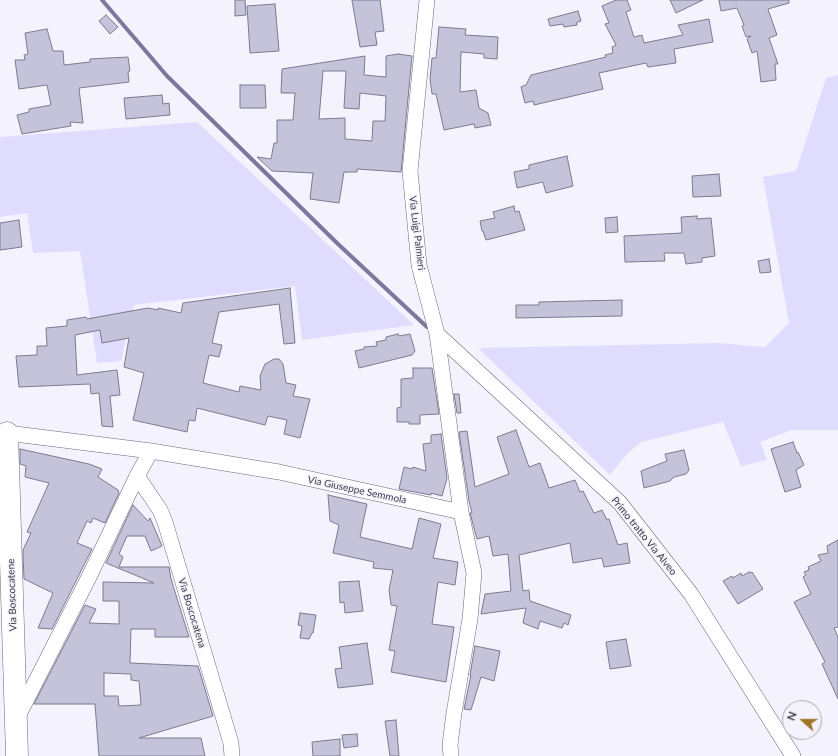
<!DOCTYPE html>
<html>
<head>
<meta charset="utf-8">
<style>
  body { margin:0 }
  #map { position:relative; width:838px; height:756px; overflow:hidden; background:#f4f3fd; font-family:Lato,sans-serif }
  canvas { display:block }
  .north { position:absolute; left:782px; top:700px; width:40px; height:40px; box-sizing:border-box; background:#f4f3fd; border:1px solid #aaa9b3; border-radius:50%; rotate:291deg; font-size:11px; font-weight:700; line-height:16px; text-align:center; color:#3c3b44 }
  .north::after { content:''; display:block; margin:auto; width:14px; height:18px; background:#9f7624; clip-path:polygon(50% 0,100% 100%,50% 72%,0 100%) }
</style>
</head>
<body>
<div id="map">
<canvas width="838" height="756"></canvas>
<div class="north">N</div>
</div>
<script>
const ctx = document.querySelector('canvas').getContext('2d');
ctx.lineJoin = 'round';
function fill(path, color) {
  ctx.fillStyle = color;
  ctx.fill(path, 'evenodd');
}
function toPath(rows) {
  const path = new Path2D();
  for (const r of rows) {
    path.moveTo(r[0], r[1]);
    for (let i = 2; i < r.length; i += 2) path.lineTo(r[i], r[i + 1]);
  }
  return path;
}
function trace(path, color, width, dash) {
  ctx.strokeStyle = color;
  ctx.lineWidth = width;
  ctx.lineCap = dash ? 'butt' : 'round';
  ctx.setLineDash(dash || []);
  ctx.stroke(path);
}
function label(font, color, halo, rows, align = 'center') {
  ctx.font = font + ' Lato,sans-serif';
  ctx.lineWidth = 3;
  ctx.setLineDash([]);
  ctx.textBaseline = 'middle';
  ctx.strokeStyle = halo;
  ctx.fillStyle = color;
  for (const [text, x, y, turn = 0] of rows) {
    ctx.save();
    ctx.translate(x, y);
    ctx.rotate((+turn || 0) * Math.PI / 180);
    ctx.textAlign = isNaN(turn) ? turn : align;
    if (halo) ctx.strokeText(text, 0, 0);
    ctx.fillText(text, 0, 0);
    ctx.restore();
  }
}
const green = toPath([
  [838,75,838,430,791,430,760,442,767,460,741,466,723,422,641,442,626,455,610,475,478,348,718,343,765,347,789,323,763,177,796,171,826,78],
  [197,122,414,325,302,340,295,286,134,305,121,361,97,363,80,251,33,253,27,213,0,217,0,137]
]);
const stream = toPath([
  [102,0,167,76,338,244,427,327]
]);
const building = toPath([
  [235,0,245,0,246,15,235,16,235,0],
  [352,0,380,0,384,31,375,32,377,45,360,47,352,0],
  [616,0,627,0,631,10,626,12,634,37,642,35,644,43,683,35,678,25,709,19,713,42,674,49,676,63,648,67,646,63,599,73,603,89,534,105,533,101,525,103,521,87,526,85,531,75,606,57,605,55,613,53,612,47,616,45,605,24,609,23,602,6,616,0],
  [670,0,703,0,676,13,670,0],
  [719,0,789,0,789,3,768,9,777,35,769,38,778,64,775,64,776,80,761,82,757,51,752,53,747,39,751,36,746,37,742,26,744,25,737,8,721,11,719,0],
  [275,4,279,51,250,53,247,6,275,4],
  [578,11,581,21,577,22,577,25,564,27,563,24,550,26,548,19,578,11],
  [106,15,118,27,110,34,99,21,106,15],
  [439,27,466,29,465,35,498,37,497,59,484,58,484,54,461,52,460,92,476,90,479,108,488,113,491,125,475,128,474,124,444,130,436,94,432,94,430,79,432,58,436,58,439,27],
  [47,29,53,51,63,51,64,65,90,62,90,59,128,57,130,71,128,72,129,82,79,88,83,123,70,122,71,126,22,134,17,115,29,112,29,109,51,105,47,85,19,89,15,60,25,60,24,55,28,54,25,33,47,29],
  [398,54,412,56,401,172,357,169,357,172,344,172,339,203,310,199,313,173,272,171,257,157,271,159,274,143,277,143,277,120,293,120,295,93,281,93,282,69,365,56,364,75,386,77,386,56,398,54],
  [323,71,346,71,344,108,359,109,360,93,386,96,385,121,373,121,372,141,345,139,345,118,319,119,323,71],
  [240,85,265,85,266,108,240,108,240,85],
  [162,95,163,104,169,103,170,115,126,119,124,98,162,95],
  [567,156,573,186,546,193,543,182,517,188,514,172,529,169,529,165,567,156],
  [719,174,721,196,693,197,692,176,719,174],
  [514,206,515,212,519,211,525,230,486,240,483,231,482,231,480,221,495,218,493,212,514,206],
  [697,216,697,219,711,218,715,256,702,258,702,262,686,264,684,253,664,253,665,261,625,262,624,236,682,233,681,217,697,216],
  [617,217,618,232,606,233,605,218,617,217],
  [19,220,22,247,0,250,0,223,19,220],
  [769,259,771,272,760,273,758,261,769,259],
  [290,288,295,343,284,344,279,304,219,312,212,343,222,345,219,357,209,355,203,383,239,392,240,386,261,390,260,376,265,364,274,359,279,359,283,364,286,383,296,385,293,396,310,399,300,438,284,434,287,420,268,416,265,425,197,408,195,421,189,420,187,432,133,420,144,373,124,367,129,338,102,343,100,330,75,335,77,375,117,370,120,395,110,396,113,427,102,426,99,393,91,394,90,384,19,387,16,356,37,355,37,346,47,346,46,328,67,326,67,320,86,317,87,319,148,308,158,310,158,308,181,313,183,303,290,288],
  [622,300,622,316,516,318,516,305,539,305,539,302,622,300],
  [398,334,399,336,410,334,415,351,412,355,359,368,355,351,364,349,364,347,377,346,376,342,386,340,386,337,398,334],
  [413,368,432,368,439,414,420,415,420,424,409,424,409,422,397,422,397,408,401,407,401,379,413,378,413,368],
  [454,394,459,394,461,413,457,413,454,394],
  [516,430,529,467,540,463,549,488,575,480,580,492,583,491,594,513,602,510,607,520,609,519,618,545,627,543,630,563,604,567,602,558,573,563,570,543,519,555,523,591,529,590,530,601,571,615,568,625,564,623,562,628,540,621,538,629,523,623,526,608,481,614,485,594,511,591,508,554,493,556,489,536,477,539,470,513,472,513,469,501,459,432,467,431,475,487,509,474,497,437,516,430],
  [441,434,447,478,442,496,431,493,431,495,399,489,404,467,412,469,413,467,426,471,423,444,431,443,431,435,441,434],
  [793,442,797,453,798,452,804,465,796,470,801,487,785,492,771,449,793,442],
  [20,449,89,464,102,469,98,477,118,490,119,493,105,523,93,518,91,523,87,521,77,543,92,549,52,629,38,628,53,593,24,579,23,555,23,550,31,533,27,532,49,483,25,477,26,466,20,464,20,449],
  [684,450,689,470,686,474,674,477,670,481,644,488,641,471,667,461,665,454,684,450],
  [328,495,367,504,360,537,412,549,419,518,441,524,433,558,458,562,455,585,438,582,432,624,454,627,446,682,391,672,395,651,389,650,397,606,391,605,389,590,393,570,373,568,374,562,333,553,339,525,330,521,328,495],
  [133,505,148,521,150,518,162,546,151,551,145,536,127,536,119,554,123,557,119,567,169,567,171,579,189,637,155,637,155,629,131,629,130,663,198,666,213,716,139,738,201,738,205,756,99,756,95,704,34,704,85,605,96,609,89,623,119,624,119,601,103,601,103,582,154,583,106,563,133,505],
  [104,673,131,674,131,680,139,681,141,705,119,706,118,696,104,696,104,673],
  [838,540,838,627,834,628,838,637,838,699,822,664,825,662,794,602,811,594,803,577,806,575,804,572,809,570,808,567,821,561,818,555,828,553,827,546,838,540],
  [749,572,750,573,752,572,763,589,738,604,723,581,732,576,733,578,741,573,742,576,749,572],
  [359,581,363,611,345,613,344,602,340,603,339,582,359,581],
  [300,613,316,615,313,633,312,633,309,639,300,638,302,626,298,625,300,613],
  [626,639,631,666,610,669,606,642,626,639],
  [367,643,373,684,338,688,335,669,342,668,339,647,367,643],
  [475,646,500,651,494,681,481,677,471,710,464,709,471,675,470,675,475,646],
  [396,720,399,756,390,756,385,721,396,720],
  [357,734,358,746,344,748,342,735,357,734],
  [340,739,340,756,313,756,312,742,340,739]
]);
const street = toPath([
  [427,0,410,171,419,265,437,334,461,512,474,573,470,619,454,713,450,745,451,756],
  [437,334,620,503,691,594,793,756],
  [7,433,151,451,279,472,461,512],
  [137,476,160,510,165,522,231,743,232,756],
  [17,718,89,577,137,476,151,451]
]);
const secondary = toPath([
  [7,433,17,756]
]);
const streetNames = [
  ["Via Luigi Palmieri",417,233,83],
  ["Via Giuseppe Semmola",357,490,12],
  ["Primo tratto Via Alveo",644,536,51],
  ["Via Boscocatene",12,595,-92],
  ["Via Boscocatena",192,613,73]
];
fill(green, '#dfdcfe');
trace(stream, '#7c789d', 4);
fill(building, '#c5c3d9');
trace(building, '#7c7a8f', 1);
trace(street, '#6a687c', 16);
trace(secondary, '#6a687c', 23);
trace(street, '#fff', 15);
trace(secondary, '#fff', 22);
label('10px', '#3c3b44', '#f4f3fd', streetNames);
</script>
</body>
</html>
